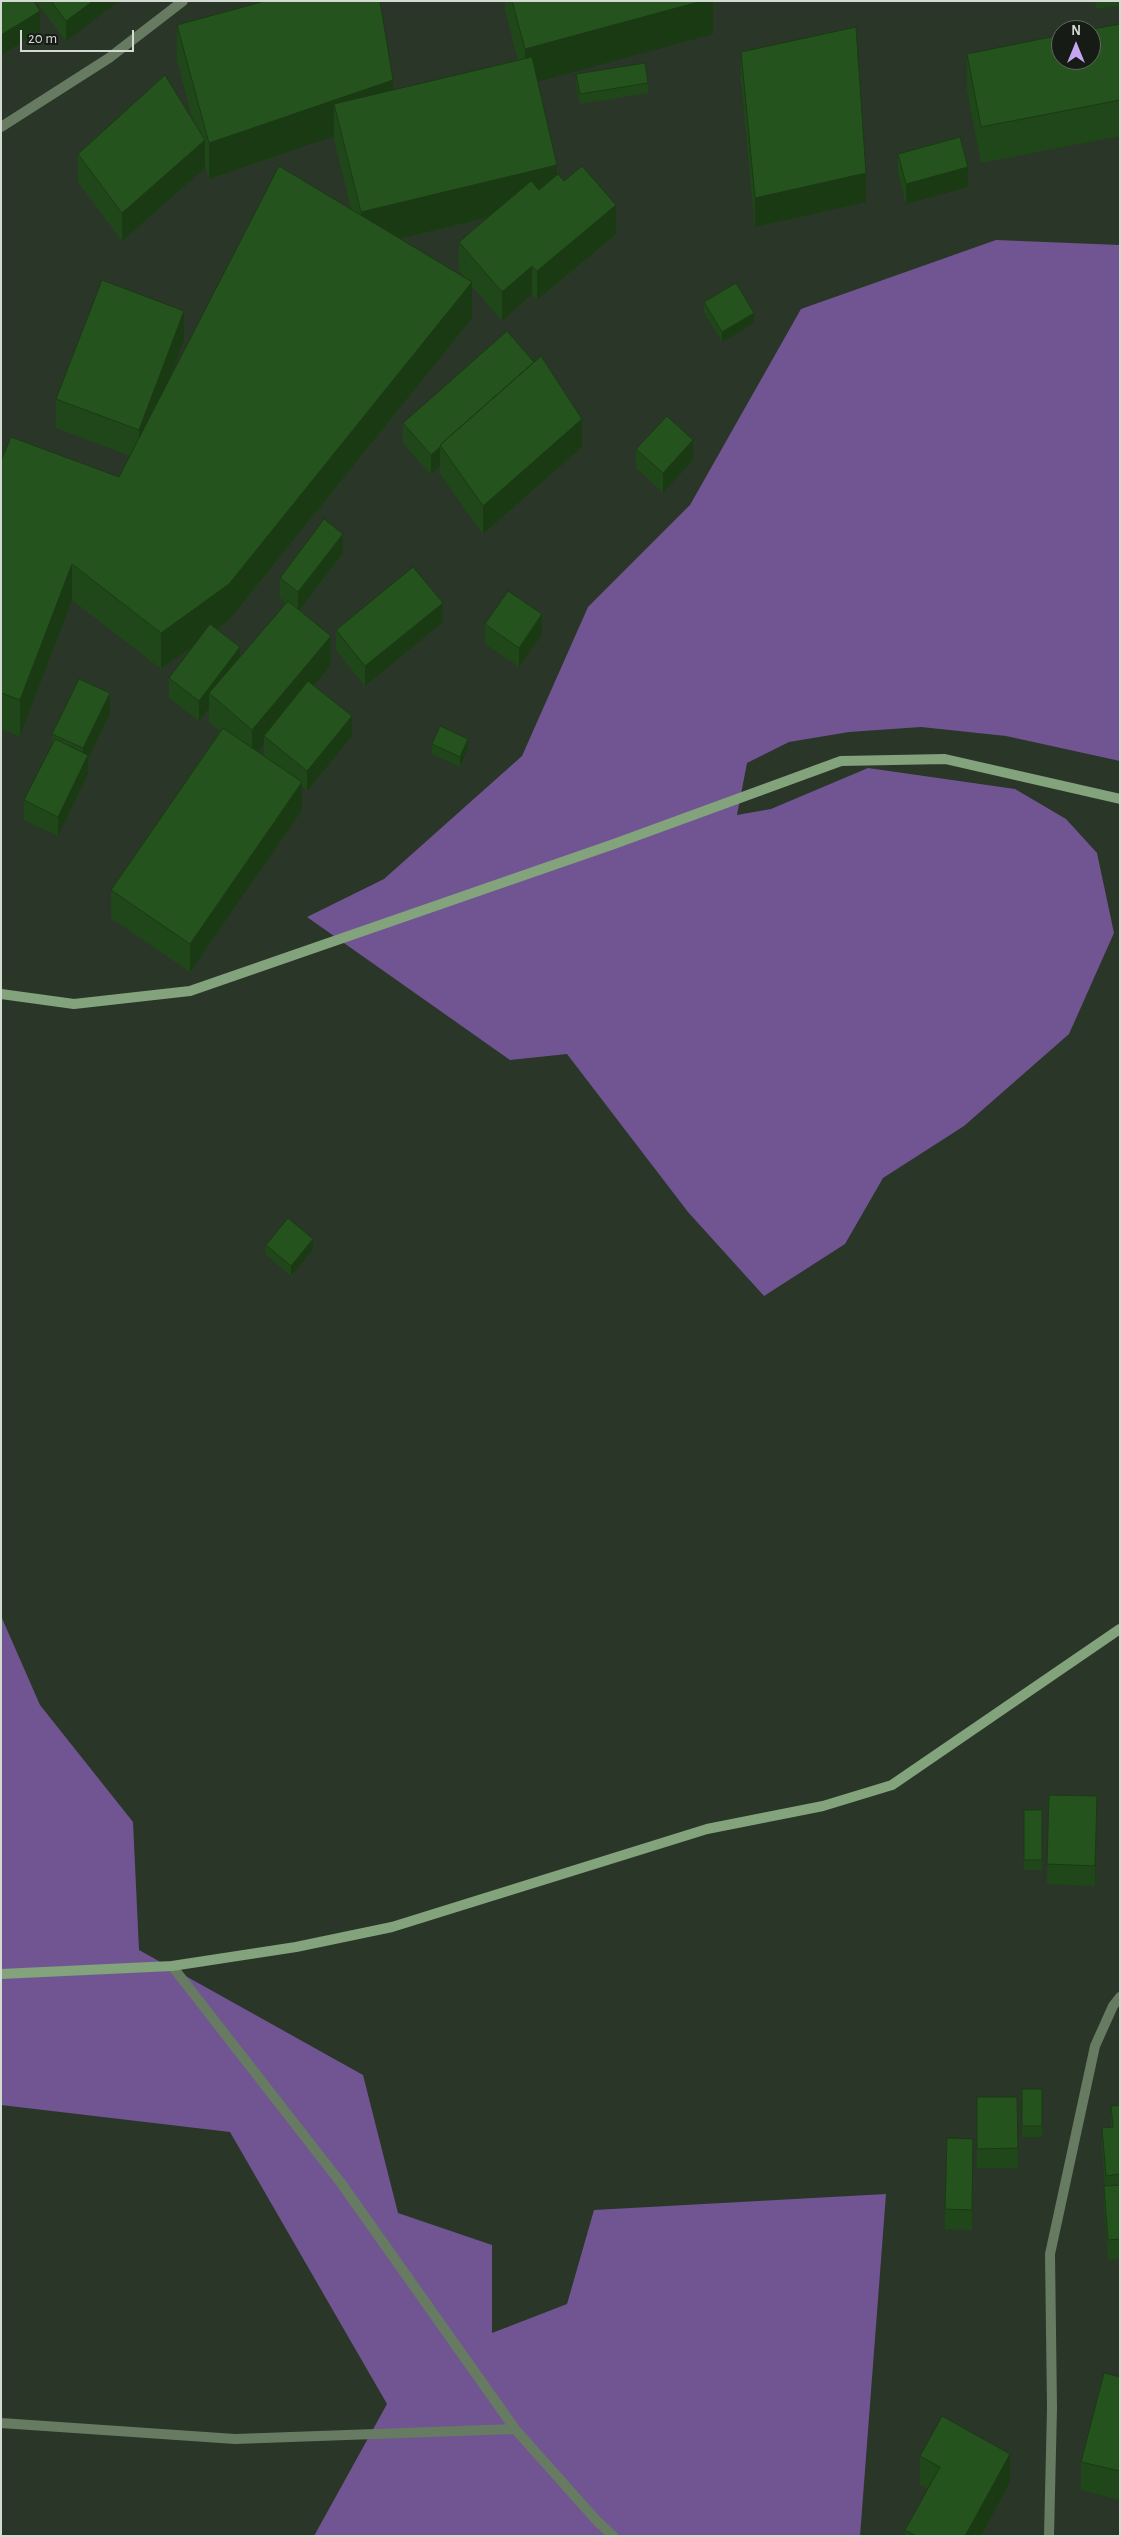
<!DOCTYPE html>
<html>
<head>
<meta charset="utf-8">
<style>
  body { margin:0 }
  #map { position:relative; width:1121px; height:2537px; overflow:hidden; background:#2a3627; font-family:"Alegreya Sans",sans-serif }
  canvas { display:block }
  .frame { position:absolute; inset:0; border:2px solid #d3dbd2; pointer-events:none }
  .north { position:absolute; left:1051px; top:20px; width:50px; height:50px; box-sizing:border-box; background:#161c15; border:1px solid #626861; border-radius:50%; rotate:0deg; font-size:14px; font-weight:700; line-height:20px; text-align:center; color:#d3dbd2 }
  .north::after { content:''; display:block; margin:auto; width:18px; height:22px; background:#c6a6f0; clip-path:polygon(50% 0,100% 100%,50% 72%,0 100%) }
  .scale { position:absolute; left:20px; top:30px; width:114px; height:22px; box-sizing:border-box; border:2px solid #d3dbd2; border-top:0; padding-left:6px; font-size:15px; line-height:18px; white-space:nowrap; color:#d3dbd2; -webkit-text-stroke:4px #161c15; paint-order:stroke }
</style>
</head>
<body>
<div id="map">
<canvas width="1121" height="2537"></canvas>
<div class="frame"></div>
<div class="north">N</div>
<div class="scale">20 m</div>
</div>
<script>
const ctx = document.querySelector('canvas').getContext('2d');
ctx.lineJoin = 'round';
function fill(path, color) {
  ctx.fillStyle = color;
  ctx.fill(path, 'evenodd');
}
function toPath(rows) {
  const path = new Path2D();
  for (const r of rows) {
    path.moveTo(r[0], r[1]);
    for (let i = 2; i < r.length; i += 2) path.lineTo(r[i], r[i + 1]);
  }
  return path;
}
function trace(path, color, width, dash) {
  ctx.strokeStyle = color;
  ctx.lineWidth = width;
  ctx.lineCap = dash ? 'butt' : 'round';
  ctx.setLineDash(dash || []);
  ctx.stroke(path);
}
const forest = toPath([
  [996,240,1120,245,1120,761,1006,736,921,727,849,732,789,742,747,763,737,815,771,809,868,768,1015,789,1066,819,1097,853,1114,933,1069,1034,964,1126,883,1178,845,1244,764,1296,688,1212,567,1054,510,1060,307,917,384,879,522,756,588,607,690,505,801,309],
  [1,1616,40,1705,133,1822,139,1950,363,2075,398,2213,492,2245,492,2333,567,2304,594,2210,886,2194,860,2536,314,2536,387,2404,230,2132,1,2105]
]);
const street = toPath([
  [1,127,109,58,183,1],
  [172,1966,341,2183,515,2429,597,2521,613,2536],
  [1,2423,235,2439,515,2429],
  [1049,2536,1052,2408,1050,2254,1095,2046,1113,2006,1120,1997]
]);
const secondary = toPath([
  [1,994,74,1004,190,991,614,844,841,761,945,759,1120,799],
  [1,1974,172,1966,296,1947,392,1927,707,1829,823,1806,892,1785,1120,1629]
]);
const wall = toPath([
  [36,1,119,1,66,41],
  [505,1,713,1,713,34,537,81,557,174,616,234,537,300,532,294,502,321,472,286,472,318,229,620,217,629,240,657,286,603,280,598,280,578,343,553,300,610,331,665,313,685,352,736,307,791,302,786,302,810,190,972,111,918,111,890,220,731,209,722,209,708,199,721,169,698,169,678,195,645,161,669,72,600,20,736,1,729,1,461,119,477,130,456,56,428,56,399,184,340,168,382,351,209,334,140,334,136,209,179,205,165,205,168,122,241,78,182,78,154,193,121,177,61,177,25,393,90,518,61,505,10],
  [488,218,459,242,459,270,465,278,400,239],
  [264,744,264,756,257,751],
  [1095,1,1120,1,1120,5,1096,9],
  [1120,24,1120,136,981,163,967,90,967,54],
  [741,52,866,202,755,227,741,80],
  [576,74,648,83,648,93,580,104,576,85],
  [898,154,968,187,906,204,898,173],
  [704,302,754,323,722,342,704,312],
  [403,423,582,447,483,534,440,474,440,466,431,475,403,443],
  [636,449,693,460,663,493,636,468],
  [443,622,365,686,336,650,336,630],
  [485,624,542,634,519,667,485,644],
  [110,713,88,759,88,774,58,836,24,820,24,800,52,744,52,734],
  [432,744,468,749,460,767,432,754],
  [266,1245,313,1249,291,1276,266,1255],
  [1024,1810,1042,1810,1042,1870,1024,1870],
  [1097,1816,1095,1886,1047,1884,1047,1864],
  [1022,2089,1042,2089,1042,2137,1022,2137],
  [977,2097,1017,2097,1018,2168,977,2168],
  [1120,2105,1120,2259,1108,2260,1104,2206,1104,2186,1105,2186,1102,2148,1102,2128,1111,2127,1111,2106],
  [973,2158,972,2230,945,2229,945,2209],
  [1120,2377,1120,2500,1081,2490,1081,2462],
  [920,2456,1010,2482,981,2536,905,2536,905,2530,928,2489,920,2485]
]);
const shadedWall = toPath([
  [93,1,119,1,66,41,66,21],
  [702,1,713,1,713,34,525,85,525,49],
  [40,11,40,31,1,55,1,35],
  [393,80,393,116,334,104,334,136,209,179,209,143],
  [205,140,205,168,122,241,122,213],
  [557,165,557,201,361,248,361,212],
  [968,167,968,187,906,204,906,184],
  [866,173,866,202,755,227,755,198],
  [616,205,616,234,537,300,537,271],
  [532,266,532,294,502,321,502,292],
  [472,282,472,318,229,620,161,669,161,633],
  [184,311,184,340,139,459,139,430],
  [754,313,754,323,722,342,722,332],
  [582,419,582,447,483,534,483,506],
  [693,440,693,460,663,493,663,473],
  [440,447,440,466,431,475,431,455],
  [343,534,343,553,298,612,298,592],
  [72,564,72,600,20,736,20,700],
  [443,603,443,622,365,686,365,666],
  [542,614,542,634,519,667,519,648],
  [331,636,331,665,268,739,264,736,264,744,252,758,252,730],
  [240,647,240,667,209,693,209,708,199,721,199,701],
  [110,693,110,713,88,759,88,774,58,836,58,817,83,764,83,748],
  [352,716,352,736,307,791,307,771],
  [468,739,468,749,460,767,460,757],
  [302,782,302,810,190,972,190,944],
  [313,1239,313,1249,291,1276,291,1266],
  [1097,1796,1097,1816,1095,1886,1095,1866],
  [973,2139,973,2158,972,2230,972,2210],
  [1010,2454,1010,2482,981,2536,965,2536]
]);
const building = toPath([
  [1,1,34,1,40,11,1,35,1,1],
  [51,1,93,1,66,21,51,1],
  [265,1,380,1,393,80,209,143,177,25,265,1],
  [512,1,702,1,525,49,512,1],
  [1120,24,1120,100,981,127,967,54,1061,35,1061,60,1091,60,1091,30,1088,30,1120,24],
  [856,27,866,173,755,198,741,52,856,27],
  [532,57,557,165,361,212,334,104,532,57],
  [645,63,648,83,580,94,576,74,645,63],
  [165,75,205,140,122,213,78,154,165,75],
  [960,137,968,167,906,184,898,154,960,137],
  [279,166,472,282,229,584,161,633,72,564,20,700,1,693,1,461,11,437,119,477,279,166],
  [582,166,616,205,537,271,532,266,502,292,459,242,531,181,539,190,558,174,564,181,582,166],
  [102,280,184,311,139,430,56,399,102,280],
  [736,283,754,313,722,332,704,302,736,283],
  [507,331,534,362,440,445,441,446,431,455,403,423,507,331],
  [541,356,582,419,483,506,440,445,541,356],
  [667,416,693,440,663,473,636,449,667,416],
  [324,519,343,534,298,592,280,578,324,519],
  [413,567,443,603,365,666,336,630,413,567],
  [508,591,542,614,519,648,485,624,508,591],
  [288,601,331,636,252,730,209,693,288,601],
  [210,624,240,647,199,701,169,678,210,624],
  [79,679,110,693,83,748,52,734,79,679],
  [308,681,352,716,307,771,264,736,308,681],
  [440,726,468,739,460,757,432,744,440,726],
  [223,728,302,782,190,944,111,890,223,728],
  [55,739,88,755,58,817,24,800,55,739],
  [288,1218,313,1239,291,1266,266,1245,288,1218],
  [1049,1795,1097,1796,1095,1866,1047,1864,1049,1795],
  [1024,1810,1042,1810,1042,1860,1024,1860,1024,1810],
  [1022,2089,1042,2089,1042,2126,1022,2126,1022,2089],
  [977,2097,1017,2097,1018,2148,977,2149,977,2097],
  [1120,2105,1120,2174,1106,2176,1102,2128,1113,2127,1111,2106,1120,2105],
  [947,2138,973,2139,972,2210,945,2209,947,2138],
  [1120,2185,1120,2239,1108,2240,1104,2186,1120,2185],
  [1104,2373,1120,2377,1120,2471,1081,2462,1104,2373],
  [942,2416,1010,2454,965,2536,916,2536,905,2530,940,2467,920,2456,942,2416]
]);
fill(forest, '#705592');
trace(street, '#667b62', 10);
trace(secondary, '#82a37c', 10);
fill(wall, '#204719');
fill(shadedWall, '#1a3a14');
fill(building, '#25531d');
trace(building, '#1a3a14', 1);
</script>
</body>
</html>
